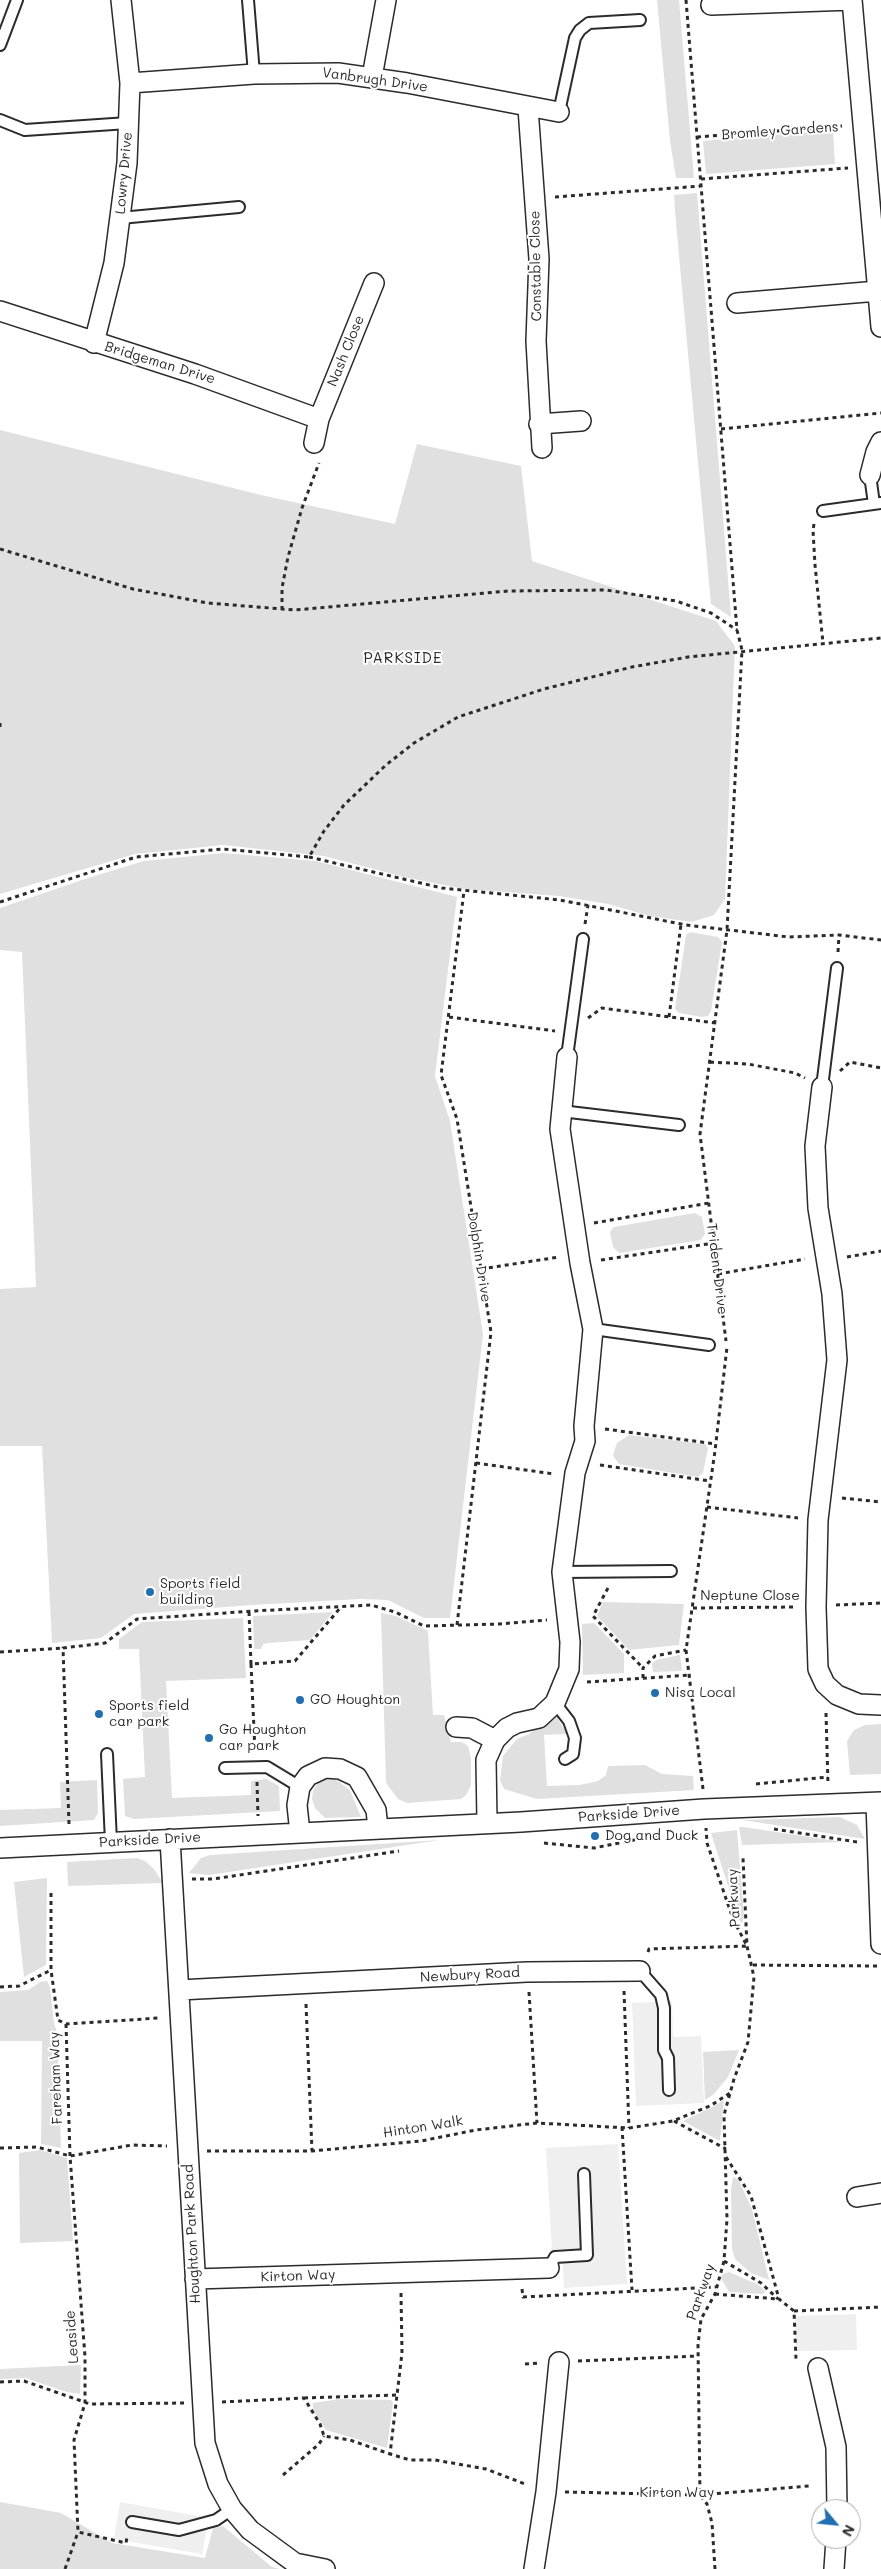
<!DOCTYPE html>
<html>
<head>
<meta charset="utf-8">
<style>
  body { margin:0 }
  #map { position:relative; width:881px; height:2569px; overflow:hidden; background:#fff; font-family:Mali,sans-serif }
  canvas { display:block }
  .north { position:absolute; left:811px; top:2499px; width:50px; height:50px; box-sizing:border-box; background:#fff; border:1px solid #aaa; border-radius:50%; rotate:118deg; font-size:14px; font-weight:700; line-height:20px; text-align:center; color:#2b2b2b }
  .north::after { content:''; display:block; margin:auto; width:18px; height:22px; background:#1f6fb2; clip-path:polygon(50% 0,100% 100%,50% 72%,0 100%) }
</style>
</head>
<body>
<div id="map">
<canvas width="881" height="2569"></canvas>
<div class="north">N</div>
</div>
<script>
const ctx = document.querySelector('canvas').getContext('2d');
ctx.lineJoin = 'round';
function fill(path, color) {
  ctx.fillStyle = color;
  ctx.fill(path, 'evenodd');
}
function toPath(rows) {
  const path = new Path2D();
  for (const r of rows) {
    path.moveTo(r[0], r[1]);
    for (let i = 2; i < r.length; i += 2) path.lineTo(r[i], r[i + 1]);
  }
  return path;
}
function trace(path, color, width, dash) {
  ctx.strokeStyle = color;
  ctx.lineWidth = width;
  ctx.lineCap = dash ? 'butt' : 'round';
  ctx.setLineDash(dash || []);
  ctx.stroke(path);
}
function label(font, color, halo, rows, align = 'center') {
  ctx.font = font + ' Mali,sans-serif';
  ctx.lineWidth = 4;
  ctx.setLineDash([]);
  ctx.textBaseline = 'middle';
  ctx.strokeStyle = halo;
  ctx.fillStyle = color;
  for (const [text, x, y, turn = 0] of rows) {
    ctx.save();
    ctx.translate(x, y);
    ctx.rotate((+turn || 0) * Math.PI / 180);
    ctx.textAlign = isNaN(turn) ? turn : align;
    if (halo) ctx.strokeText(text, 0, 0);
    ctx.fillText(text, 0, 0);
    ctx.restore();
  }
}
const built = toPath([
  [672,2001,673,2037,701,2036,704,2103,636,2106,632,2003],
  [618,2144,627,2284,564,2288,562,2249,552,2250,546,2148],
  [856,2314,857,2350,796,2351,795,2316],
  [120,2502,209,2518,202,2554,114,2539]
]);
const green = toPath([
  [657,0,679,0,694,178,676,178,670,141],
  [833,130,835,164,706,174,703,141],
  [697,193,731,617,711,604,676,223,674,195],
  [0,430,261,495,395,524,417,444,521,466,532,561,716,621,735,646,725,899,714,915,692,922,650,916,608,904,559,896,464,889,404,877,324,856,223,845,135,854,0,894],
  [223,853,316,861,457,897,435,1076,450,1121,483,1334,450,1618,424,1618,388,1600,360,1599,252,1605,134,1614,101,1638,52,1643,42,1446,0,1446,0,1289,36,1287,22,952,0,950,0,908,88,878,144,861],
  [690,932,718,937,722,942,711,1011,708,1016,702,1017,679,1013,675,1009,686,935],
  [695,1213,702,1217,705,1234,701,1240,619,1253,613,1247,610,1232,614,1227],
  [629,1435,705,1444,708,1448,703,1473,698,1477,619,1464,613,1456,615,1449,617,1443],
  [603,1602,684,1604,679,1645,629,1650,597,1616],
  [333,1612,310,1640,268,1643,263,1644,261,1649,254,1649,253,1616],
  [381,1613,396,1616,428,1631,433,1715,444,1715,451,1742,462,1742,468,1746,471,1758,471,1785,466,1795,461,1799,407,1803,398,1799,386,1783],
  [243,1618,246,1678,166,1681,172,1798,251,1795,251,1781,266,1779,279,1786,280,1811,134,1819,125,1816,123,1779,145,1777,139,1649,119,1649,119,1639,142,1622],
  [594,1623,624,1654,624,1673,583,1675,582,1624],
  [680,1655,682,1671,653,1672,652,1664,656,1660],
  [549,1717,557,1717,567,1734,544,1735,547,1786,579,1785,598,1781,606,1775,608,1766,645,1765,662,1774,693,1776,694,1790,537,1799,504,1789,500,1780,503,1756,517,1739,529,1734],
  [881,1724,881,1774,850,1775,847,1741,854,1730,865,1725],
  [334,1778,350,1790,361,1817,325,1818,315,1808,312,1799,313,1791,318,1783,326,1779],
  [97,1780,98,1813,94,1820,0,1826,0,1810,61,1808,60,1782],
  [840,1817,857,1825,865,1839,742,1820],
  [739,1827,743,1827,843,1842,742,1845],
  [737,1830,744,1917,742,1923,739,1920,711,1833],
  [440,1840,209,1875,189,1873,201,1858,210,1855],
  [137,1858,145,1861,154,1869,163,1883,68,1886,67,1862],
  [47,1878,46,1965,24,1977,14,1882],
  [47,1981,50,1987,54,2023,57,2032,61,2148,41,2144,42,2041,0,2041,0,1992,28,1990,40,1982],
  [739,2050,728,2077,714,2094,705,2100,703,2052],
  [724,2100,720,2141,683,2121,712,2107],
  [40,2150,67,2158,73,2241,20,2243,19,2153],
  [733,2177,738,2179,752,2209,769,2280,751,2273,735,2259,732,2249,731,2189],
  [729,2272,759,2285,766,2292,762,2294,729,2292,721,2278,723,2274],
  [81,2365,80,2394,67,2392,25,2378,0,2379,0,2369],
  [340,2399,391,2400,393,2403,387,2448,326,2430,313,2410,313,2403],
  [0,2502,61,2513,112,2543,205,2558,213,2528,223,2526,272,2567,280,2569,0,2569]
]);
const path = toPath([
  [686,0,737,630,742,650,727,930,700,1134,726,1341],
  [697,137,842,126],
  [701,179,848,168],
  [555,197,701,186],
  [721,429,881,413],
  [814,524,813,530,815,565,823,643],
  [0,549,133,589,208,603,295,610,508,591,606,590,676,601,711,613,737,630],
  [282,610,282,588,288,557,302,508,319,463],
  [0,723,0,727],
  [309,857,442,888,560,900,686,925,789,937,839,935,881,940],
  [0,902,136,857,223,849,309,857,324,831,344,805,386,765,414,743,458,717,544,689,632,667,688,657,881,638],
  [585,924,588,905],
  [838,952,839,935],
  [449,1017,555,1031],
  [669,1017,681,924],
  [588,1018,602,1008,716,1023],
  [710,1062,748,1064,795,1073,805,1078],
  [840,1071,850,1062,881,1068],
  [594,1223,709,1203],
  [847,1257,881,1251],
  [601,1260,714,1243],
  [481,1269,559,1257],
  [718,1274,805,1259],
  [605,1429,716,1444],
  [476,1463,554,1474],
  [600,1465,710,1481],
  [842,1498,881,1502],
  [707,1507,798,1518],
  [608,1588,593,1616,643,1668],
  [836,1605,881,1603],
  [693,1608,795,1607],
  [249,1612,251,1664,295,1661,341,1607],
  [457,1625,491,1332,457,1119,441,1075,464,891],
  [0,1652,63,1648],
  [251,1664,255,1751],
  [643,1678,643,1668,655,1656,686,1650],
  [587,1682,691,1675],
  [826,1713,828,1784],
  [257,1782,258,1816],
  [756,1784,828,1777],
  [703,1789,686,1650,715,1451,727,1347],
  [69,1824,63,1648,105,1643,137,1619,254,1611,371,1605,395,1612,424,1626,499,1624,547,1620],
  [774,1829,857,1842],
  [544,1843,594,1848,659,1835],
  [192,1879,213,1879,399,1851],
  [51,1893,51,1970,58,2020,66,2024,159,2018],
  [648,1952,649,1949,747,1946,733,1919,707,1843,706,1828],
  [753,1965,877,1966],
  [0,1987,19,1986,51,1970],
  [624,1991,629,2128],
  [529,1992,537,2123],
  [306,2004,312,2151],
  [66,2024,70,2156,85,2357,85,2403,74,2440,78,2532,126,2543,127,2537],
  [674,2121,726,2149],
  [622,2127,632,2290],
  [0,2148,37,2147,70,2156,132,2145,167,2146],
  [207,2151,312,2151,421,2141,476,2130,537,2123,629,2128,673,2121,710,2106,730,2093],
  [726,2157,751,2196,779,2299,794,2311,796,2359,799,2360],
  [724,2261,761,2283,778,2299],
  [522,2289,523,2297,716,2287],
  [401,2293,402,2353,390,2454,410,2460,435,2460,486,2469,525,2484],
  [715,2294,778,2299],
  [794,2311,881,2307],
  [578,2361,698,2356],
  [525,2364,540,2363],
  [0,2382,24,2381,90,2404,184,2403],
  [304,2398,398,2395],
  [222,2402,304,2398,320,2424,324,2436,350,2440,390,2454],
  [283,2475,319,2444,324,2436],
  [565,2492,700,2495,809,2486],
  [65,2569,78,2532],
  [715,2569,712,2523,707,2504,700,2495,698,2345,701,2319,715,2294,724,2261,727,2219,724,2115,734,2079,748,2042,754,1977,747,1946,743,1858]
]);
const service = toPath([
  [248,0,254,74],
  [0,45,17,0],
  [559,112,575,38,580,30,589,23,640,20],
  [0,120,25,130,128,123],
  [120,218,239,207],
  [870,475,874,504],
  [823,511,881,503],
  [567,1057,583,939],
  [822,1087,837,968],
  [561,1111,679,1125],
  [593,1329,709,1345],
  [562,1572,671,1571],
  [555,1703,569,1721,575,1738,573,1754,565,1759],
  [107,1754,111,1842],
  [225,1768,267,1767,300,1787],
  [640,1971,661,1995,664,2008,664,2050,668,2058,669,2090],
  [549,2268,555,2257,587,2255,584,2174],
  [132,2522,179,2530,216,2520,232,2509]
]);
const minor = toPath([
  [852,0,881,327],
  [711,5,852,0],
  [372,77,386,0],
  [130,83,254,74,338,73,407,83,559,112],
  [528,108,539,259,536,341,542,448],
  [737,303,878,291],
  [0,311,195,374,319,419],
  [94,343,114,263,127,163,130,83,121,0],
  [539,424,581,421],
  [314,443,319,419,374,283],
  [870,475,876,452,881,442],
  [822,1087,815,1146,818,1208,832,1294,837,1360,818,1520,816,1607,818,1669,825,1684,837,1695,859,1704,881,1705],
  [456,1727,472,1728,495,1740],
  [876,1803,881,1944],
  [487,1822,486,1760,495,1740,507,1728,517,1723,539,1718,555,1703,569,1669,570,1642,562,1572,575,1473,585,1441,584,1426,593,1329,580,1263,560,1129,567,1057],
  [300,1833,297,1805,300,1787,308,1776,325,1768,340,1769,357,1777,376,1810,378,1828],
  [170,1839,205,2443,218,2484,232,2509,250,2530,295,2563,325,2569],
  [0,1848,521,1822,704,1809,881,1802],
  [179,1990,527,1972,640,1971],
  [857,2197,881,2193],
  [195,2279,549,2268],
  [818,2368,836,2447,837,2509],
  [534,2569,546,2492,559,2362],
  [834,2569,836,2539]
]);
const markers = [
  [150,1592,5,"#1f6fb2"],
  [655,1693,5,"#1f6fb2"],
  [300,1700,5,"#1f6fb2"],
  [99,1714,5,"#1f6fb2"],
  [209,1738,5,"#1f6fb2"],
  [595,1836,5,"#1f6fb2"]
];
const streetNames = [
  ["Vanbrugh Drive",375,80,8],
  ["Bromley Gardens",780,131,-4],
  ["Lowry Drive",124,173,-85],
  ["Constable Close",536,266,-91],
  ["Nash Close",346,351,-68],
  ["Bridgeman Drive",160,363,17],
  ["Dolphin Drive",479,1257,81],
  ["Trident Drive",717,1269,83],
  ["Neptune Close",750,1596],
  ["Parkside Drive",629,1814,-4],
  ["Parkside Drive",150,1840,-3],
  ["Parkway",734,1898,-93],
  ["Newbury Road",470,1975,-3],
  ["Fareham Way",56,2078,-92],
  ["Hinton Walk",423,2127,-9],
  ["Houghton Park Road",192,2234,-93],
  ["Kirton Way",298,2276,-2],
  ["Parkway",701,2292,-70],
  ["Leaside",72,2337,-94],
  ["Kirton Way",677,2493]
];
const poiNames = [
  ["Sports field",160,1584],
  ["building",160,1600],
  ["Nisa Local",665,1693],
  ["GO Houghton",310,1700],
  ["Sports field",109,1706],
  ["car park",109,1722],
  ["Go Houghton",219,1730],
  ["car park",219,1746],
  ["Dog and Duck",605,1836]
];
const neighbourhoodNames = [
  ["PARKSIDE",403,658]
];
fill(built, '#efefef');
fill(green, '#e0e0e0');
trace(service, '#2b2b2b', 14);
trace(minor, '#2b2b2b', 22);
trace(path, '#2b2b2b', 3, [4, 4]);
trace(service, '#fff', 10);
trace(minor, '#fff', 19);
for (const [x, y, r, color] of markers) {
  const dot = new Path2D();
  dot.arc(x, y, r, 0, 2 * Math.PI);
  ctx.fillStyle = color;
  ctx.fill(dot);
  trace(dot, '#fff', 2);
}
label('14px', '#2b2b2b', '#fff', streetNames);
label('14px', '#2b2b2b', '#fff', poiNames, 'left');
ctx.letterSpacing = '1px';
label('15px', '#2b2b2b', '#fff', neighbourhoodNames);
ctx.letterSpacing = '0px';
</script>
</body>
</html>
